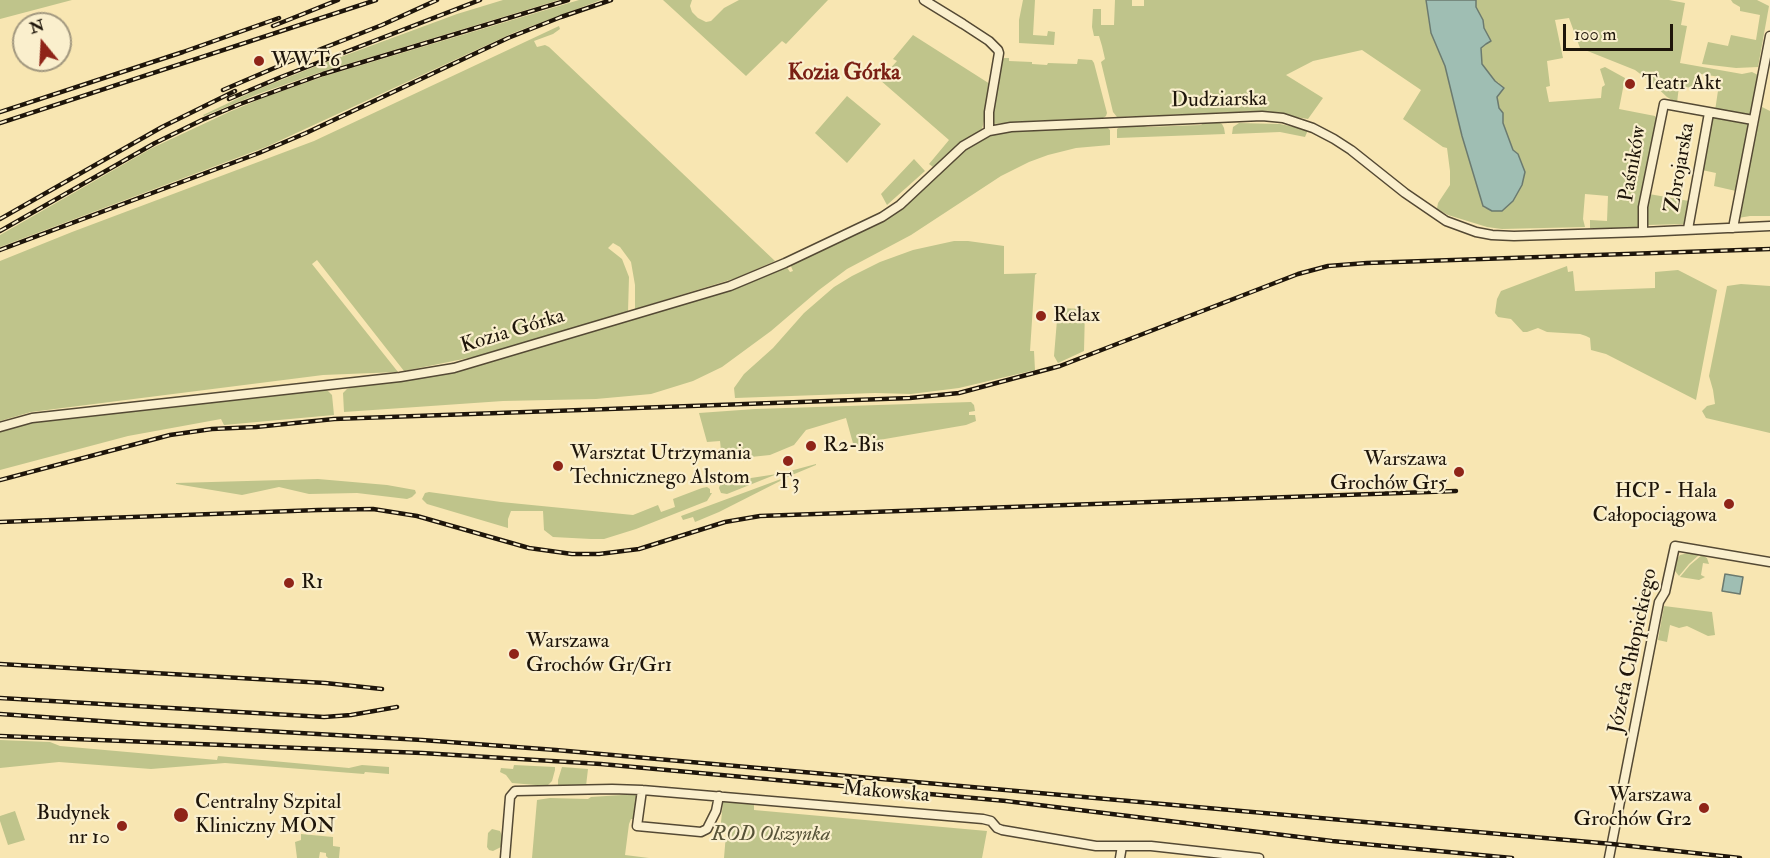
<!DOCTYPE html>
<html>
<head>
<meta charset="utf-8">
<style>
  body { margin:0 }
  #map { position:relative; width:1770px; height:858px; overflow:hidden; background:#f8e6b2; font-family:"IM FELL Double Pica",serif }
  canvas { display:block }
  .north { position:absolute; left:12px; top:12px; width:60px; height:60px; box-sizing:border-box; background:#faefcd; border:2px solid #a2987f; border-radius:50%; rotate:342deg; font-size:16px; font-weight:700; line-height:24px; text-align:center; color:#1e150a }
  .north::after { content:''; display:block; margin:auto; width:21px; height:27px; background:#8f2418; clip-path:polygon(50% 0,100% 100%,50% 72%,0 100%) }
  .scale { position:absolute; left:1563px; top:24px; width:110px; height:27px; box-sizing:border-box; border:3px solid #1e150a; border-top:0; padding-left:8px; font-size:18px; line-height:21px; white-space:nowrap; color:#1e150a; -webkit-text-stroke:4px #faefcd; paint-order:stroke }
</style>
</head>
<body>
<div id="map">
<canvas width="1770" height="858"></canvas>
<div class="north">N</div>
<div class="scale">100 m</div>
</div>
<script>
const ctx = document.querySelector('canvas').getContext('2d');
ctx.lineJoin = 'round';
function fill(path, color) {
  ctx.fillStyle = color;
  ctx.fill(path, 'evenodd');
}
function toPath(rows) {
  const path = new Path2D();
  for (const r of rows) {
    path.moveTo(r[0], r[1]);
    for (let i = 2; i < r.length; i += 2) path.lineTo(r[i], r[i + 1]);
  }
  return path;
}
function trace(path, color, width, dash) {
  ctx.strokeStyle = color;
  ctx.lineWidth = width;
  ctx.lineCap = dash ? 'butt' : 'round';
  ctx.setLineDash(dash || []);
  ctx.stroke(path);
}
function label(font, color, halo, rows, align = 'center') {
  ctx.font = font + ' "IM FELL Double Pica",serif';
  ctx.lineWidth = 4.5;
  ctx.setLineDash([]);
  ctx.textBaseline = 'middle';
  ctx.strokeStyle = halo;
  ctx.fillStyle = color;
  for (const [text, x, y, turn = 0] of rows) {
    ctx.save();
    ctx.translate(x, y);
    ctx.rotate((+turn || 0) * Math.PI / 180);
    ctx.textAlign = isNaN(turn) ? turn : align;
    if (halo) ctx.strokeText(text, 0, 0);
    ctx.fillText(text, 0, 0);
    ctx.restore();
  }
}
const green = toPath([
  [0,0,72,0,0,19],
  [503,0,559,0,321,72,258,94,204,116,203,115,256,90,319,65,457,14],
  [579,0,601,0,513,33,266,147,0,247,0,235,152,148,229,112,265,97,325,76],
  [663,0,692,0,690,6,692,12,698,18,706,22,711,21,724,8,739,0,828,0,786,44,782,41,746,76],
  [1023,0,1035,0,1033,35,1047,36,1048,31,1055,32,1054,45,1019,43,1019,20],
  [1115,0,1132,0,1132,6,1144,6,1144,0,1426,0,1431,33,1445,66,1462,136,1484,208,1493,209,1518,154,1513,150,1503,123,1503,113,1499,108,1497,97,1499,92,1499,83,1495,81,1482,64,1481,48,1491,41,1484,28,1483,20,1476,7,1476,0,1669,0,1685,3,1681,25,1687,26,1680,63,1742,74,1752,72,1758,75,1750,116,1715,111,1720,77,1701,74,1699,89,1679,86,1677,103,1667,97,1651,82,1635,70,1580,48,1569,18,1555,20,1563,58,1547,61,1550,86,1546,87,1549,102,1601,98,1602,87,1605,85,1600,69,1605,67,1625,78,1619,109,1655,116,1657,120,1639,228,1590,228,1590,220,1607,221,1608,196,1585,194,1583,219,1585,227,1502,229,1487,227,1448,215,1437,209,1438,203,1450,185,1450,171,1447,148,1443,147,1403,119,1421,90,1362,50,1313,61,1286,75,1323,98,1308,119,1260,111,1117,117,1113,112,1101,62,1105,59,1102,46,1099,36,1094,36,1092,27,1093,9,1101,9,1101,25,1114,25],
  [1731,0,1757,0,1769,6,1758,67,1736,68,1702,64,1708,42,1728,46,1731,35,1756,40,1760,15,1740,11,1740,7,1733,3],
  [559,26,560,29,553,34,534,41,537,47,545,45,549,47,775,261,736,278,635,309,635,285,631,262,620,247,613,243,608,248,622,259,629,277,628,312,488,354,404,371,317,260,312,264,398,372,323,375,31,412,0,421,0,261,72,232,314,141],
  [913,35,990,84,987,99,989,101,982,129,958,145,933,167,929,164,949,140,880,80,897,61,893,59],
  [1004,58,1009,58,1009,61,1032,62,1032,64,1047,65,1048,63,1077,64,1078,59,1092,60,1094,63,1107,113,1106,116,1103,118,1027,121,994,124,993,120,999,65],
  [847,96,881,124,847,163,815,133],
  [1762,107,1770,111,1770,216,1750,216,1738,218],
  [1712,117,1749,124,1736,191,1714,186,1716,173,1702,170],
  [1205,122,1218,122,1222,124,1224,128,1225,134,1117,138,1117,129,1122,125,1141,125,1147,127,1201,125],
  [1239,123,1280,124,1308,130,1305,137,1280,132,1232,134,1233,127],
  [1107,127,1110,130,1110,145,1076,148,1048,155,1029,162,1001,176,911,235,847,269,819,290,771,331,722,367,693,381,651,394,596,399,503,401,344,412,343,393,347,389,356,386,448,373,736,288,786,266,790,272,793,271,790,264,883,222,904,207,966,149,989,136,1001,133,1033,129],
  [914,159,925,171,887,205,881,194],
  [1649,194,1689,201,1684,224,1648,225,1646,209],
  [954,241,968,241,1004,246,1004,274,1037,273,1035,275,1030,351,1034,351,1035,370,959,388,911,394,875,393,735,398,734,388,744,374,773,348,804,313,834,287,852,276,880,262,913,250],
  [1567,266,1568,272,1573,271,1575,291,1655,288,1655,272,1678,270,1717,290,1696,400,1606,354,1591,350,1590,338,1586,336,1580,334,1547,332,1538,328,1527,332,1523,332,1511,319,1498,317,1495,313,1497,299,1501,291],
  [1741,284,1770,286,1770,433,1706,418,1702,411,1707,406,1715,404,1713,390,1709,376,1727,286],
  [1058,308,1085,309,1084,351,1058,363,1054,356],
  [323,388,328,391,332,395,334,415,224,425,221,419,128,436,0,470,0,431,29,422],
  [971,402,974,405,975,411,969,412,969,415,975,415,976,421,966,425,879,440,854,447,846,418,806,430,794,445,770,455,722,460,720,441,707,442,699,413,755,409],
  [816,464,816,465,792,475,719,512,695,522,693,517,683,520,681,516,781,479,787,476,790,471],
  [777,474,727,494,721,493,719,488,721,482,724,481,738,480],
  [318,479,387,485,415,490,416,493,412,497,407,499,357,493,309,494,279,487,242,495,176,484,176,483],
  [707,487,710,489,710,493,712,493,707,501,636,529,604,539,591,539,553,537,544,530,543,511,511,511,508,519,508,528,427,504,422,499,425,493,429,492,501,502,633,515,658,505,661,512,675,507,673,499,702,488],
  [1688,553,1699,555,1689,564,1679,576,1675,571,1677,559,1680,555],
  [1702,555,1707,558,1709,564,1703,563,1701,575,1705,577,1699,580,1680,577,1690,565],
  [1664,606,1712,612,1715,635,1708,636,1687,626,1679,628,1670,625,1667,642,1658,640],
  [0,740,50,742,60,746,217,760,218,756,349,768,362,765,389,767,389,774,365,772,364,774,225,763,151,769,59,762,0,768],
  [514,765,555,767,555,770,552,781,547,786,512,783,506,775,500,772,501,768,513,769],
  [562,767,588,769,586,786,558,786,558,780],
  [637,794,634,819,631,819,629,824,625,855,649,858,532,858,537,800,550,798,588,799,591,797],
  [723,801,754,803,754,810,987,831,982,858,724,858,726,834,720,833],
  [15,811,25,840,8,845,0,821,0,816],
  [492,829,500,831,503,838,501,847,493,851,489,850,487,847,488,833],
  [301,834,333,837,333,846,340,847,339,858,328,858,326,856,326,853,320,852,319,858,297,858,295,842,301,840]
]);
const water = toPath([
  [1426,0,1476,0,1476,7,1483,20,1484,28,1491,41,1486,44,1481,48,1482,64,1495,81,1504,88,1497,97,1499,108,1503,113,1503,123,1513,150,1518,154,1525,172,1522,185,1513,201,1502,211,1492,211,1483,206,1462,136,1445,66,1431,33,1426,0],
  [1725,574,1743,577,1740,594,1722,591,1725,574]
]);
const minor = toPath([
  [924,0,963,24,989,41,998,50,999,53,989,112,989,131],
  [1733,228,1770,36],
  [1688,229,1709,113],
  [1643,232,1643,207,1664,104,1753,120],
  [0,427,32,418,400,377,454,368,730,286,785,263,882,217,900,205,963,146,989,131,1011,127,1262,116,1283,118,1313,128,1334,139,1351,150,1405,193,1446,221,1476,232,1492,235,1514,236,1643,232,1770,226],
  [642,790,637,826,701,832,707,829,716,811,719,796],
  [505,858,510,797,515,791,612,789,642,790,983,819,991,821,997,828,1002,830,1096,846,1151,846,1259,858],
  [1120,858,1122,846],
  [1609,858,1659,602,1665,592,1675,546,1770,562]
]);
const rail = toPath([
  [273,26,338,0],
  [223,90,293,60,382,25,437,0],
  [229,99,281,77,480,0],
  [0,112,183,52,279,18],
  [0,123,376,0],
  [0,219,162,127,235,91],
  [0,231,155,143,202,120,240,104,323,74,568,0],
  [0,250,259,153,306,133,508,38,561,17,611,0],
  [0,480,170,435,212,429,256,427,334,419,910,398,959,393,1060,366,1298,274,1328,266,1367,263,1770,249],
  [0,522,318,510,373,509,417,516,529,548,572,554,599,554,639,549,725,522,760,516,1456,491],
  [0,664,325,683,382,689],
  [0,698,324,717,351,715,397,707],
  [0,714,143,724,422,740,556,750,1612,844,1740,858],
  [0,736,422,753,601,764,1006,801,1332,841,1512,858]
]);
const markers = [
  [259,61,6,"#8f2418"],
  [1630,84,6,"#8f2418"],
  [1041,316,6,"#8f2418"],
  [811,446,6,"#8f2418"],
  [788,461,6,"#8f2418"],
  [558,466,6,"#8f2418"],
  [1459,472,6,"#8f2418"],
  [1729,504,6,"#8f2418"],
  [289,583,6,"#8f2418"],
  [514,654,6,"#8f2418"],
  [1704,808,6,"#8f2418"],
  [181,815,8,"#8f2418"],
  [122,826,6,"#8f2418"]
];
const poiNames = [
  ["WWT6",271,61],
  ["Teatr Akt",1642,84],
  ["Relax",1053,316],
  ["R2-Bis",823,446],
  ["Warsztat Utrzymania",570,454],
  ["Technicznego Alstom",570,478],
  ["Warszawa",1447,460,"right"],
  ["Grochów Gr5",1447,484,"right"],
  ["T3",788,483,"center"],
  ["HCP - Hala",1717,492,"right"],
  ["Całopociągowa",1717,516,"right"],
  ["R1",301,583],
  ["Warszawa",526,642],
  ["Grochów Gr/Gr1",526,666],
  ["Warszawa",1692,796,"right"],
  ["Grochów Gr2",1692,820,"right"],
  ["Centralny Szpital",195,803],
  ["Kliniczny MON",195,827],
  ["Budynek",110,814,"right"],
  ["nr 10",110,838,"right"]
];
const streetNames = [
  ["Dudziarska",1219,101,-1],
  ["Paśników",1634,164,-80],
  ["Zbrojarska",1681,168,-80],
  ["Kozia Górka",513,332,-17],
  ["Józefa Chłopickiego",1634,651,-78],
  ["Makowska",886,793,5]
];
const parkNames = [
  ["ROD Olszynka",771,835]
];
const neighbourhoodNames = [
  ["Kozia Górka",844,74]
];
fill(green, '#bfc48b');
fill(water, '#9fbeb3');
trace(water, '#6b7a6f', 1.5);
trace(minor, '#544934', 11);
trace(minor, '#faefcd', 8);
trace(rail, '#1e150a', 4.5);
trace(rail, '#faefcd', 2, [7]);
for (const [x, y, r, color] of markers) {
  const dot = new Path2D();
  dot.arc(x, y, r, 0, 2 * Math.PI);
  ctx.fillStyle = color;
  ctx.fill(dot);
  trace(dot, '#faefcd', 2);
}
label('21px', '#1e150a', '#faefcd', poiNames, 'left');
label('21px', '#1e150a', '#faefcd', streetNames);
label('italic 21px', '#565237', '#faefcd', parkNames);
label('bold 22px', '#7a1f14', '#faefcd', neighbourhoodNames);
</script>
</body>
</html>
